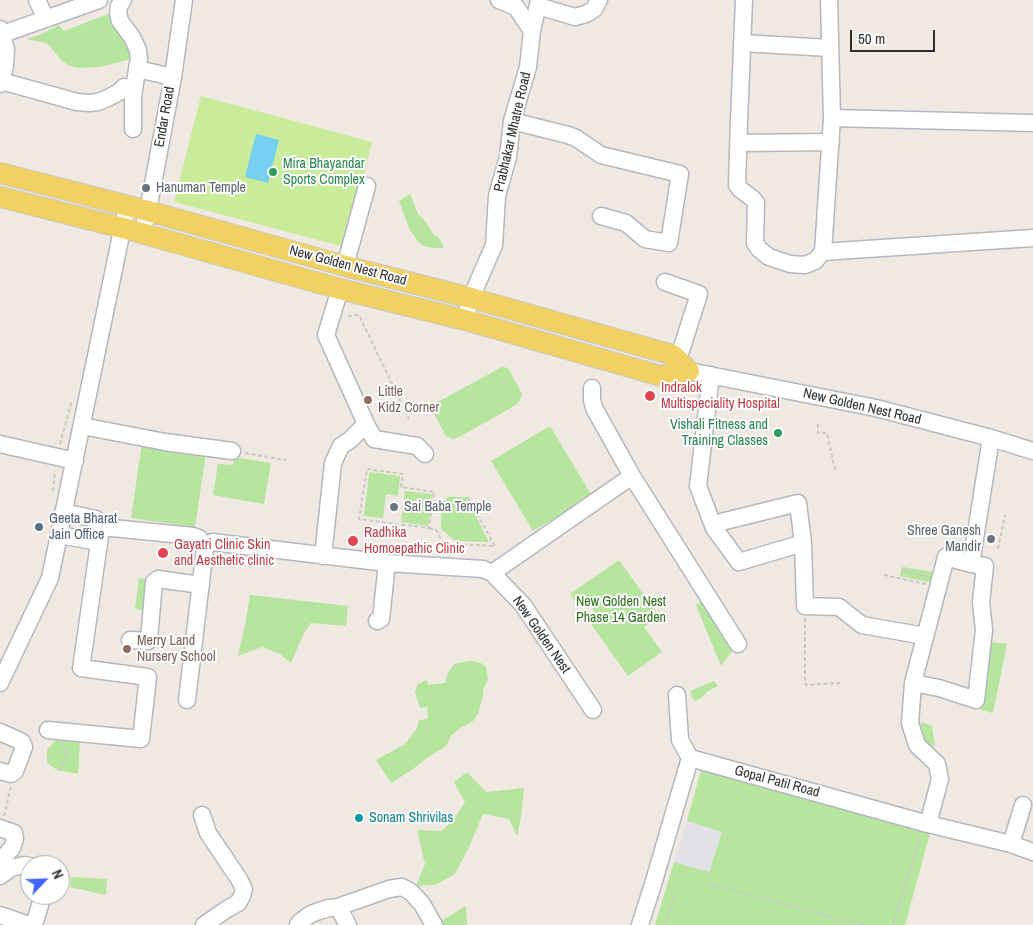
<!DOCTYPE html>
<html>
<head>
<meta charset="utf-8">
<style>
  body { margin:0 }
  #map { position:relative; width:1033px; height:925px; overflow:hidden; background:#efe9e1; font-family:"Archivo Narrow",sans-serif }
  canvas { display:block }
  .north { position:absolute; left:20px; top:855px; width:50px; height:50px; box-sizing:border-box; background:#fff; border:1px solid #ababab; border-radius:50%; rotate:66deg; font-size:14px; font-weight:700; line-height:20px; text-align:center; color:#2e2e2e }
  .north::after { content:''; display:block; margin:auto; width:18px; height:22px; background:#4264fb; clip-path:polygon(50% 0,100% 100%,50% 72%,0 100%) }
  .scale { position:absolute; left:850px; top:30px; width:85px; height:22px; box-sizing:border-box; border:2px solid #2e2e2e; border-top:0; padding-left:6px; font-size:15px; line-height:18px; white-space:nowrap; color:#2e2e2e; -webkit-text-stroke:4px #fff; paint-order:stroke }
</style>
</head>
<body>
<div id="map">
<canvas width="1033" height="925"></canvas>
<div class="north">N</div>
<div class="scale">50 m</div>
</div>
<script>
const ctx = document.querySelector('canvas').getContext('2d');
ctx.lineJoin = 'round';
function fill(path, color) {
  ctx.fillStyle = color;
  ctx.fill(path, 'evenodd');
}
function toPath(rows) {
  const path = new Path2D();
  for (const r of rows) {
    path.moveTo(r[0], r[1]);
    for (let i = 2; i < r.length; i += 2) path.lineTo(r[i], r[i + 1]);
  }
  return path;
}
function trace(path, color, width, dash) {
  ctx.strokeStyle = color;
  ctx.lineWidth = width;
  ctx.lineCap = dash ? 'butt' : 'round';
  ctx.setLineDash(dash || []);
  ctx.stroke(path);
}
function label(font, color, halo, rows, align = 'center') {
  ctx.font = font + ' "Archivo Narrow",sans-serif';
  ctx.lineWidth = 4;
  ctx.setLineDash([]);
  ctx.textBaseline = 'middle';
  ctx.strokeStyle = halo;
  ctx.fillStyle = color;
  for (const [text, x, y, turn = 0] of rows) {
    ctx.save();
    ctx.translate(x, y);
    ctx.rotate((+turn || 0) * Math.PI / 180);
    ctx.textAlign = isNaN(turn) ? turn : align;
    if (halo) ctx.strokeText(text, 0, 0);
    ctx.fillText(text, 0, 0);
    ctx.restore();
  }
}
const industrial = toPath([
  [687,821,722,832,709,872,674,862]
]);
const green = toPath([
  [124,8,131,59,100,67,78,68,68,65,62,61,47,43,26,39,39,35,59,25,64,31],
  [410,194,418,214,425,221,434,235,439,238,443,245,443,248,433,248,424,246,418,242,409,228,399,201],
  [502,367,508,368,522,394,520,400,516,405,459,437,453,439,446,436,432,410,434,404],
  [550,426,592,496,533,531,491,461],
  [142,443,206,453,195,527,131,518],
  [234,457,271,463,264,504,213,495,218,464,233,465],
  [369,472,400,476,398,496,386,494,383,518,364,516],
  [405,491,432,494,428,526,401,522],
  [448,497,466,497,489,542,455,541,441,529,441,505],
  [619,560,659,616,644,627,662,652,628,676,586,617,594,611,586,599,578,605,570,594],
  [902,567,934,572,933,583,900,576],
  [139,578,161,581,157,612,135,609],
  [250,595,348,606,346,626,311,623,304,633,291,663,280,654,262,647,238,656,245,625],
  [704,600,734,649,721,666,696,605],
  [991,642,1007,644,993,713,980,710],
  [469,661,474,661,483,664,486,667,488,679,483,690,483,696,478,714,474,720,469,724,460,728,451,736,446,746,427,758,413,769,391,783,376,760,405,744,417,728,419,720,428,719,427,707,420,708,416,695,415,691,418,684,427,680,428,685,445,683,448,673,454,664],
  [714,681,718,686,708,691,701,698,694,701,690,691],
  [921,722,932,726,935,746,923,742],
  [68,738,80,739,78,774,57,770,47,763,47,750,55,741],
  [701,770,930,833,905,925,655,925,674,862,709,872,722,832,687,821],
  [467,772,486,792,524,788,521,817,517,836,509,819,483,814,470,845,455,874,435,885,416,886,425,864,417,830,442,831,456,816,465,802,454,782],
  [71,877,107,879,106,895,70,887],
  [466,906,467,925,442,925,441,921]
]);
const pitch = toPath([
  [201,96,372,142,345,247,174,202]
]);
const water = toPath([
  [256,134,279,140,268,183,245,177]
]);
const path = toPath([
  [348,316,359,315,409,419],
  [818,424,818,433,827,433,835,470],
  [60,444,72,400],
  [245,453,286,460],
  [367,469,403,474,401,487,434,492,429,528,359,519,367,469],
  [53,491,55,471],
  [429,528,436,530,440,537,445,553],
  [444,548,457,544,495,546,467,496],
  [998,549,1005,515],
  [901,571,928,576],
  [884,575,926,584],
  [805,618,805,678,806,685,840,683],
  [59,771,66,756,63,744],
  [4,816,11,786],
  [709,884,864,925],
  [665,925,675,894],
  [893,925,920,836]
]);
const minor = toPath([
  [37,0,46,19],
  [123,0,119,6,118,13,120,21,132,37,138,50,139,59,137,69,173,77],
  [499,0,516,7,532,31],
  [744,0,739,121,737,185,740,189,753,199,756,203,755,243,759,249,769,257,790,264,805,265,815,261,823,252,837,251,1033,238],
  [538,6,575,17,586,14,594,9,599,0],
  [0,29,6,49,5,66,0,84],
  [0,35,99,0],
  [742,43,830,48],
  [1,81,77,102,89,103,98,102,108,98,119,92,124,87],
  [832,118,1033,123],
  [512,121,568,135,576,138,601,155,680,174,669,243,645,239,626,223,601,216],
  [133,129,133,97,137,69],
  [738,143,831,142],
  [142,234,149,205,173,77,184,0],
  [823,252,832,118,829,0],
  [345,266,367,186],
  [665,282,699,294,678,360],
  [465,320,471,298,494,245,497,196,508,157,512,121,528,67,532,31,539,0],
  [689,371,876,408,991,438,1033,451],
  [711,375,698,486,714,528,739,562,803,543],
  [592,388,592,400,594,408,632,476],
  [366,424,374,439,417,446,425,454],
  [82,426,165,442,232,451],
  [0,444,75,461],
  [63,512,96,519,102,527,193,536,199,538],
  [713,524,798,503,803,543,805,606,839,607,862,625,925,636],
  [59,535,93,541,100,536,102,529],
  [212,542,387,563,483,569,492,573,523,605,593,710],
  [323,556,333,463,341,446,350,440,366,424,326,335,340,289],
  [492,573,632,476,738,644],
  [377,621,381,619,387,563],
  [130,640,148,641,149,639,154,582,158,579,201,585],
  [82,662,100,536],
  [0,683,50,578,127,206],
  [913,683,939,688,976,700,984,630,981,602,985,566,971,564],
  [677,695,680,740,690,758],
  [187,700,205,548],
  [48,730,141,739,148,677,81,668],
  [0,732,22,742,24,747,15,771,11,774,0,771],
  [202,815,208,833,239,879,244,889,242,896,238,903,227,909,204,925],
  [928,824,940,779,937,764,917,745,910,723,913,683,946,557,971,564,991,438],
  [0,828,14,833,15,839,12,848,0,861],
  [1011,844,1023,805],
  [0,876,11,868,24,865,30,866],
  [0,915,29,925],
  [34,925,43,895],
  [298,925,300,922,311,914,319,911,329,908,338,907],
  [348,925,338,907,389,889,402,887,411,892,422,904,434,925],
  [640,925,654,881,690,758,928,824,1011,844,1033,852]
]);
const major = toPath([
  [0,173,148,211,345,266,471,298,673,355,689,371,661,376,465,320,340,289,123,228,0,197]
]);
const markers = [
  [273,172,5,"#2e9e5b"],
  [146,188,5,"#6b7280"],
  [650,396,6,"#e0444e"],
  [368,400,5,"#8d6e63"],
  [778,433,5,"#2e9e5b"],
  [394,507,5,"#6b7280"],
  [39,527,5,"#5c6f8a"],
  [991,539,5,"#6b7280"],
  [353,541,6,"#e0444e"],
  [163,553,6,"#e0444e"],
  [127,649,5,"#8d6e63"],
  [359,818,5,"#0f9aa8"]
];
const streetNames = [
  ["Endar Road",165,117,-80],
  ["Prabhakar Mhatre Road",513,132,-77],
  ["New Golden Nest Road",348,266,15],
  ["New Golden Nest Road",862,407,13],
  ["New Golden Nest",541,635,55],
  ["Gopal Patil Road",777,782,15]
];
const leisureNames = [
  ["Mira Bhayandar",283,164],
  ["Sports Complex",283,180],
  ["Vishali Fitness and",768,425,"right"],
  ["Training Classes",768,441,"right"]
];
const worshipNames = [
  ["Hanuman Temple",156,188],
  ["Sai Baba Temple",404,507],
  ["Shree Ganesh",981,531,"right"],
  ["Mandir",981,547,"right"]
];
const healthNames = [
  ["Indralok",661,388],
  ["Multispeciality Hospital",661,404],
  ["Radhika",364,533],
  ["Homoepathic Clinic",364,549],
  ["Gayatri Clinic Skin",174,545],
  ["and Aesthetic clinic",174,561]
];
const educationNames = [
  ["Little",378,392],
  ["Kidz Corner",378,408],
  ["Merry Land",137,641],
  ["Nursery School",137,657]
];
const serviceNames = [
  ["Geeta Bharat",49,519],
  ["Jain Office",49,535]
];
const parkNames = [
  ["New Golden Nest",621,602],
  ["Phase 14 Garden",621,618]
];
const cultureNames = [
  ["Sonam Shrivilas",369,818]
];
fill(industrial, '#e3e1e8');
fill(green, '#b6e59e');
fill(pitch, '#c9ec9a');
fill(water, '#75cff0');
trace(minor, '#b4b7c1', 19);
trace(major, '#c9c9c9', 22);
trace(path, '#c9c9c9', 2, [4, 2.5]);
trace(minor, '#fff', 16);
trace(major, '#f2d163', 20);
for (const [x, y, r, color] of markers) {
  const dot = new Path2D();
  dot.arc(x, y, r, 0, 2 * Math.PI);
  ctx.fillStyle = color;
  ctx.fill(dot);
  trace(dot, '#fff', 2);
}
label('14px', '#2e2e2e', '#fff', streetNames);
label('14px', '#27864d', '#fff', leisureNames, 'left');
label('14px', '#5b616d', '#fff', worshipNames, 'left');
label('14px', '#be3a42', '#fff', healthNames, 'left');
label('14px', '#785e54', '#fff', educationNames, 'left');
label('14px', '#4e5e75', '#fff', serviceNames, 'left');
label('14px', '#2c6e1b', '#fff', parkNames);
label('14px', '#0d838f', '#fff', cultureNames, 'left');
</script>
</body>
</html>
